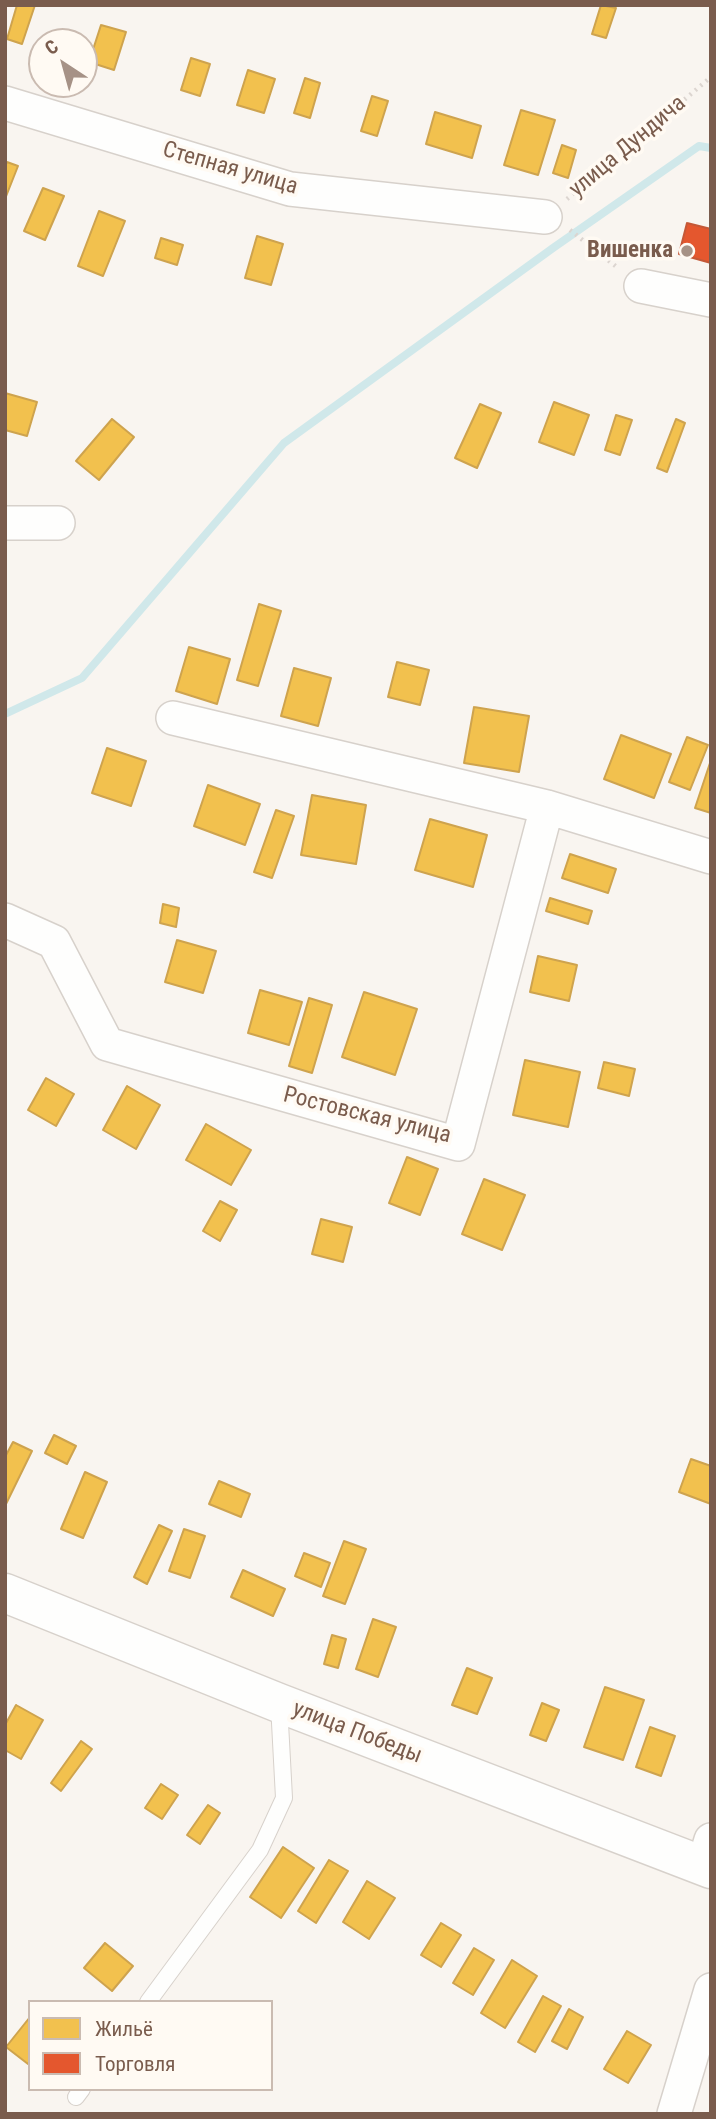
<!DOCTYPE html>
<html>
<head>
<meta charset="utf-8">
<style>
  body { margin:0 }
  #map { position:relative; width:716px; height:2119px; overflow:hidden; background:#f9f5f0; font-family:"Roboto Condensed",sans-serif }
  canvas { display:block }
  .frame { position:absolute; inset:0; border:7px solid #7a5c4d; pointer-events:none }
  .legend { position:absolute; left:28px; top:2000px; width:245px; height:91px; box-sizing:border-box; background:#fffaf3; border:2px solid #cabbb1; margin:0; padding:9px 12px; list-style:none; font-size:21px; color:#7a5c4d }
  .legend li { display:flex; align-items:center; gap:14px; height:35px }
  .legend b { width:35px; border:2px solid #cabbb1 }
  .north { position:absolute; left:28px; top:28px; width:70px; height:70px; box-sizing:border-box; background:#fffaf3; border:2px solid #cabbb1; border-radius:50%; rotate:324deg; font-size:19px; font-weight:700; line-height:28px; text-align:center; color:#7a5c4d }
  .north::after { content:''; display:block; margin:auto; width:24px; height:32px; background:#a69286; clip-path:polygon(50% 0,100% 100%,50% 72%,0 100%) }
</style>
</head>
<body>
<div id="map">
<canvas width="716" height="2119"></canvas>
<div class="frame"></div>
<ul class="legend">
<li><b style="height:19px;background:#f2c14e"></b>Жильё</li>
<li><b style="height:19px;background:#e4572e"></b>Торговля</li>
</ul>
<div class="north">С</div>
</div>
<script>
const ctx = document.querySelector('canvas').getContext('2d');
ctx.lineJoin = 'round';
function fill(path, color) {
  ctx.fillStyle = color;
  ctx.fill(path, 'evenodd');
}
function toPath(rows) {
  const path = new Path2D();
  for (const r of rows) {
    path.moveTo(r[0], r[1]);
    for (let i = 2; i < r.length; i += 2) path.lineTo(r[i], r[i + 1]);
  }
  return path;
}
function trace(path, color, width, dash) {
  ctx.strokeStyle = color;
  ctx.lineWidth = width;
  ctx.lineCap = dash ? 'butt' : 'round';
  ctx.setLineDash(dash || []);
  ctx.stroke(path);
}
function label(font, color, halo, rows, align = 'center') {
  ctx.font = font + ' "Roboto Condensed",sans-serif';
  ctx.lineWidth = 7;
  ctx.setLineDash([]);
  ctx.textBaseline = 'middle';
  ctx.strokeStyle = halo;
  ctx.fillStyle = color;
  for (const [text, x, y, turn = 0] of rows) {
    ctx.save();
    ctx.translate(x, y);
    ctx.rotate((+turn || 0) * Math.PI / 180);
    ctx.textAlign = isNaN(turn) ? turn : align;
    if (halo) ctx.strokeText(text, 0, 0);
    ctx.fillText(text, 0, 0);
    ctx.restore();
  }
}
const homes = toPath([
  [17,5,35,5,22,44,7,39,17,5],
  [601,5,616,8,606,38,592,34,601,5],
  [101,25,126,32,114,70,89,62,101,25],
  [191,58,210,64,200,96,181,90,191,58],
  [248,70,275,79,264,113,237,105,248,70],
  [305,78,320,83,310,118,294,113,305,78],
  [372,96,388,101,377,136,361,131,372,96],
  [521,110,555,120,538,175,504,165,521,110],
  [435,112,481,126,472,158,426,144,435,112],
  [562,145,576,150,568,178,553,173,562,145],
  [7,162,18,166,5,199,5,167,7,162],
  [43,188,64,196,45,240,24,231,43,188],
  [99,211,125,221,103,276,78,266,99,211],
  [257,236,283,244,271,285,245,278,257,236],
  [161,238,183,245,177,265,155,258,161,238],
  [5,393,37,402,27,436,5,430,5,393],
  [554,402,589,415,574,455,539,442,554,402],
  [480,404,501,413,477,468,455,458,480,404],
  [616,415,632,420,620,455,605,450,616,415],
  [112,419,134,437,99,480,76,461,112,419],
  [676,419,685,423,667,472,657,468,676,419],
  [259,604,281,611,258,686,237,680,259,604],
  [189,647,230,659,217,704,176,691,189,647],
  [397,662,429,670,420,705,388,697,397,662],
  [294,668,331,678,318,726,281,716,294,668],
  [474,707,529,716,519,772,464,763,474,707],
  [621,735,671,754,654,798,604,779,621,735],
  [687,737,708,745,690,790,669,782,687,737],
  [107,748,146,761,131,806,92,793,107,748],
  [710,763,711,764,711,813,695,808,710,763],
  [208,785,260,804,245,845,194,826,208,785],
  [312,795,366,805,356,864,301,855,312,795],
  [276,810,294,816,272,878,254,872,276,810],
  [430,819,487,835,473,887,415,870,430,819],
  [570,854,616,869,608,893,562,878,570,854],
  [550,898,592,911,588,924,546,911,550,898],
  [163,904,179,908,176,927,160,923,163,904],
  [177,940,216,951,203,993,165,982,177,940],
  [538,956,577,965,569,1001,530,992,538,956],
  [260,990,302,1002,289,1045,248,1033,260,990],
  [364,992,417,1009,395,1075,342,1057,364,992],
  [309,998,332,1005,312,1073,289,1066,309,998],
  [525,1060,580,1072,568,1127,513,1115,525,1060],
  [604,1062,635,1069,629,1096,598,1088,604,1062],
  [46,1078,74,1094,56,1126,28,1110,46,1078],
  [127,1086,160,1105,136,1149,103,1130,127,1086],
  [206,1124,251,1150,231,1185,186,1160,206,1124],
  [407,1157,438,1169,420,1215,389,1203,407,1157],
  [484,1179,525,1195,502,1250,462,1234,484,1179],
  [220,1201,237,1210,220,1241,203,1231,220,1201],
  [321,1219,352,1227,343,1262,312,1254,321,1219],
  [54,1435,76,1446,67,1464,45,1453,54,1435],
  [13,1442,32,1451,6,1504,5,1457,13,1442],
  [691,1459,711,1466,711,1504,679,1492,691,1459],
  [85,1472,107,1482,83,1538,61,1529,85,1472],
  [219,1481,250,1494,241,1517,209,1504,219,1481],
  [159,1525,172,1531,147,1584,134,1577,159,1525],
  [184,1529,205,1536,190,1578,169,1571,184,1529],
  [344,1541,366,1549,345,1604,323,1596,344,1541],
  [304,1553,330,1563,321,1587,295,1576,304,1553],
  [243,1570,285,1589,273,1616,231,1597,243,1570],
  [373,1619,396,1627,378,1677,356,1669,373,1619],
  [332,1635,346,1639,338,1668,324,1664,332,1635],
  [467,1668,492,1678,477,1714,452,1705,467,1668],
  [605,1687,644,1700,623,1760,584,1747,605,1687],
  [542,1703,559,1710,546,1741,530,1735,542,1703],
  [16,1705,43,1720,21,1759,5,1750,5,1725,16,1705],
  [650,1727,675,1736,661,1776,636,1767,650,1727],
  [81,1741,92,1749,61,1791,51,1783,81,1741],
  [161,1784,178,1795,162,1819,145,1808,161,1784],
  [208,1805,220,1813,200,1844,187,1835,208,1805],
  [283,1847,314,1868,281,1918,250,1897,283,1847],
  [329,1860,348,1871,316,1923,298,1911,329,1860],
  [367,1881,395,1898,369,1939,343,1922,367,1881],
  [441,1923,461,1935,441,1967,421,1955,441,1923],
  [105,1943,133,1966,112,1991,84,1968,105,1943],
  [474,1948,494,1960,473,1995,453,1983,474,1948],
  [512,1960,537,1976,505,2028,481,2013,512,1960],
  [543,1996,561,2006,535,2052,518,2042,543,1996],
  [569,2009,583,2017,567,2049,552,2041,569,2009],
  [30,2017,30,2061,28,2064,6,2047,30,2017],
  [627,2031,651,2045,628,2083,604,2069,627,2031]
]);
const shops = toPath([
  [687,223,711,229,711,263,679,254,687,223]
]);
const stream = toPath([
  [5,714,82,678,284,443,553,248,699,146,711,148]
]);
const path = toPath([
  [567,199,711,77],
  [570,230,618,268]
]);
const service = toPath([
  [148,2002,260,1850,284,1798,279,1704],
  [76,2097,82,2089]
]);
const minor = toPath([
  [5,103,290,189,545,217],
  [641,286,711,300],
  [5,523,58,523],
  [173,718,547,807,711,857],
  [5,920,54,942,107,1044,458,1144,547,807],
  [703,1866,711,1840],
  [674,2114,711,1990]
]);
const tertiary = toPath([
  [5,1593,279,1703,711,1869]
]);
const markers = [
  [687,251,7,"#a69286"]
];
const streetNames = [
  ["улица Дундича",628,147,-40],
  ["Степная улица",230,169,16],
  ["Ростовская улица",367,1116,14],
  ["улица Победы",357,1733,21]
];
const poiNames = [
  ["Вишенка",673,251]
];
fill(homes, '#f2c14e');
trace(homes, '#cea34e', 2);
fill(shops, '#e4572e');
trace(shops, '#c45837', 2);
trace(stream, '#d0e8ea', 8);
trace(service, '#d7d1cb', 18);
trace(minor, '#d7d1cb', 36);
trace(tertiary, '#d7d1cb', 41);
trace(path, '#dcd5d0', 4.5, [2, 5]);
trace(service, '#fefefd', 16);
trace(minor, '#fefefd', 33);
trace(tertiary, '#fefefd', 38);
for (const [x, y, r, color] of markers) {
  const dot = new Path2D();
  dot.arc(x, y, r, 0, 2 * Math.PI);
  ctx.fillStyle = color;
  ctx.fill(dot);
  trace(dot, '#fffaf3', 2.5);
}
label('23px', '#7a5c4d', '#fffaf3', streetNames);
label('bold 23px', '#7a5c4d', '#fffaf3', poiNames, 'right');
</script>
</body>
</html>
